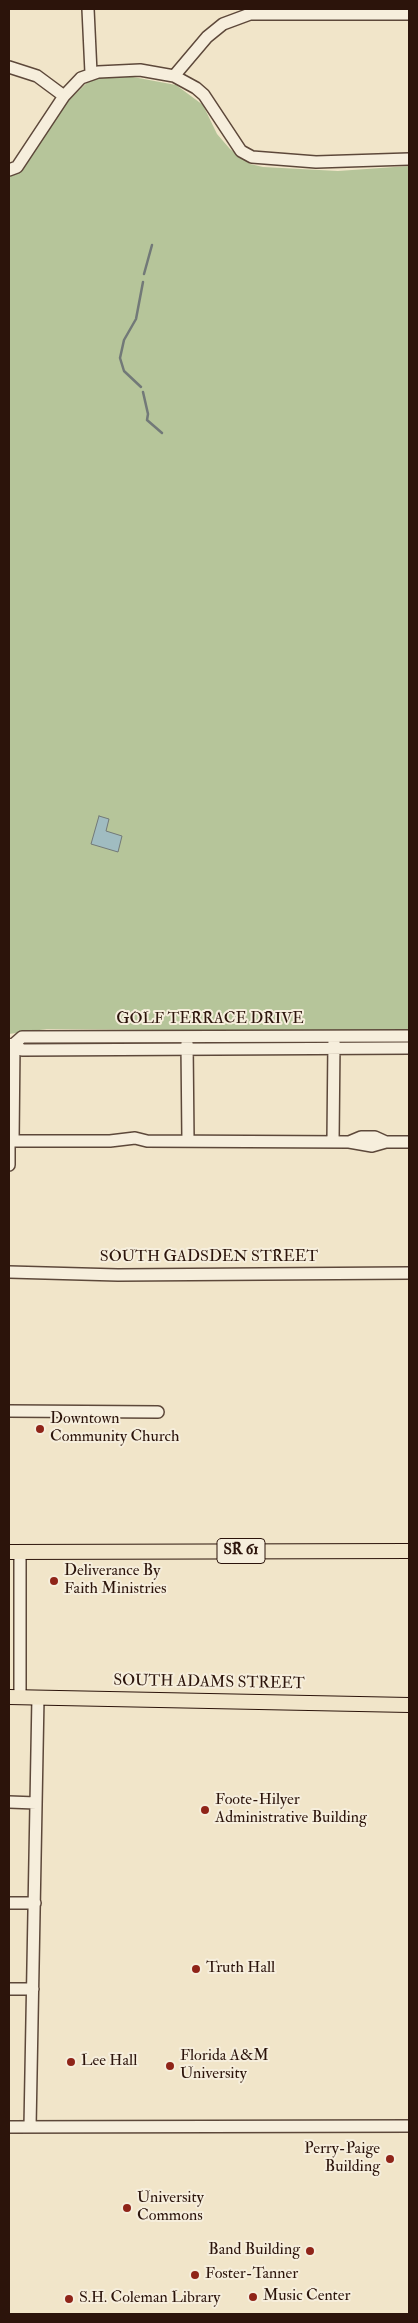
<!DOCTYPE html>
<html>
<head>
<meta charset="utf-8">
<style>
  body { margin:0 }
  #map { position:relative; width:418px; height:2323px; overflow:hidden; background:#f1e5c9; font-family:"IM FELL Double Pica",serif }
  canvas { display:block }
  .frame { position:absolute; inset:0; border:10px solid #2c140b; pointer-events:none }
</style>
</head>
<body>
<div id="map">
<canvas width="418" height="2323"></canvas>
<div class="frame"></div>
</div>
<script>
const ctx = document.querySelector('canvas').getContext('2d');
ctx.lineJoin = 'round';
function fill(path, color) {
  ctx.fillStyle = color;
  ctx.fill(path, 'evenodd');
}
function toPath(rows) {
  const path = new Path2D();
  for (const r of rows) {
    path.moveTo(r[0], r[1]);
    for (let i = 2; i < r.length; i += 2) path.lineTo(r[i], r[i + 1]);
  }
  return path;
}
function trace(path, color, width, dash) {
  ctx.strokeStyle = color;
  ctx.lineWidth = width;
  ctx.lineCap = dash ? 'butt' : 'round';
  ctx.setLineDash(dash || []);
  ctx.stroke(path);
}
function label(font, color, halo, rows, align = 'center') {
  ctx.font = font + ' "IM FELL Double Pica",serif';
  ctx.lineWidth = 4;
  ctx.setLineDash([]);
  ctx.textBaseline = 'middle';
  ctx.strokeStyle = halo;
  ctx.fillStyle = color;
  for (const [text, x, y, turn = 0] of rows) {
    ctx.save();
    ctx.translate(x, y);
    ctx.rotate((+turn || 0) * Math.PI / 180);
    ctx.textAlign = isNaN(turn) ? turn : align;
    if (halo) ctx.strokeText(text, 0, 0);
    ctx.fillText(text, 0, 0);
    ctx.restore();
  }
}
const green = toPath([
  [93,77,133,77,176,85,203,105,217,134,230,149,250,164,263,167,338,171,409,166,409,1032,47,1029,9,1034,9,175,18,171,69,100]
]);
const water = toPath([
  [99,816,109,819,106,831,122,836,118,852,91,844,99,816]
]);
const stream = toPath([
  [144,274,152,245],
  [141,387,124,371,120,358,124,340,136,319,143,282],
  [143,392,148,414,147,420,162,433]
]);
const minor = toPath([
  [88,9,91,73],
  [9,67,37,76,64,96],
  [174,76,207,37,223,24,250,14,409,14],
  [9,170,17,167,64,96,81,78,98,72,140,70,174,76,196,88,204,95,241,151,252,157,316,162,409,159],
  [187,1043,188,1141],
  [14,1044,22,1050,409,1048],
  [9,1045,14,1044,22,1037,409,1036],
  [9,1141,110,1141,135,1138,147,1141,349,1142,372,1146,386,1142,409,1142],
  [13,1141,14,1044],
  [333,1141,334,1041],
  [349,1142,361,1137,375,1137,386,1142],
  [9,1165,9,1141],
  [9,1272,118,1275,409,1273],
  [9,1411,158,1412],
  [20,1552,20,1697],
  [9,1802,36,1803],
  [9,1903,35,1903],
  [9,1989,33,1989],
  [9,2127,409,2126],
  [30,2127,38,1697]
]);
const major = toPath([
  [9,1552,409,1551],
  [9,1697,409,1705]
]);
const markers = [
  [40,1429,5,"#8f2418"],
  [54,1581,5,"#8f2418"],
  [205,1810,5,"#8f2418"],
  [196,1969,5,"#8f2418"],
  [71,2062,5,"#8f2418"],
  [170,2066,5,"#8f2418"],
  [390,2159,5,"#8f2418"],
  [127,2208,5,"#8f2418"],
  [310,2251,5,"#8f2418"],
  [195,2275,5,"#8f2418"],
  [253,2297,5,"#8f2418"],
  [69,2299,5,"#8f2418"]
];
const shields = [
  [241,1551,48]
];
const shieldNames = [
  ["SR 61",241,1551]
];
const streetNames = [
  ["GOLF TERRACE DRIVE",210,1020],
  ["SOUTH GADSDEN STREET",209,1258],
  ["SOUTH ADAMS STREET",209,1683,1]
];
const poiNames = [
  ["Downtown",50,1420],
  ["Community Church",50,1438],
  ["Deliverance By",64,1572],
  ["Faith Ministries",64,1590],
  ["Foote-Hilyer",215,1801],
  ["Administrative Building",215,1819],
  ["Truth Hall",206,1969],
  ["Florida A&M",180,2057],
  ["University",180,2075],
  ["Lee Hall",81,2062],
  ["Perry-Paige",380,2150,"right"],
  ["Building",380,2168,"right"],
  ["University",137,2199],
  ["Commons",137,2217],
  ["Band Building",300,2251,"right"],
  ["Foster-Tanner",205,2275],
  ["Music Center",263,2297],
  ["S.H. Coleman Library",79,2299]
];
fill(green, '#b6c59a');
fill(water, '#a0bcc1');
trace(water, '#727978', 1);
trace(stream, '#727978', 2.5);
trace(minor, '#5d483a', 14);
trace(major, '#2c140b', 16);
trace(minor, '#f6eedc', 11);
trace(major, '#f1e5c9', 14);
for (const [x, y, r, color] of markers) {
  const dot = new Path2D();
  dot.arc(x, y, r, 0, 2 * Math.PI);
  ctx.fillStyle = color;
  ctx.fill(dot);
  trace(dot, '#f6eedc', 2);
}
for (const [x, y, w] of shields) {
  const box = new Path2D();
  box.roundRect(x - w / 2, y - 12.5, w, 25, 4);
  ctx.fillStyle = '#f6eedc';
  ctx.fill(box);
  trace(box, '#2c140b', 1);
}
label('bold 15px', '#2c140b', null, shieldNames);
label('16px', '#2c140b', '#f6eedc', streetNames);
label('16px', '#2c140b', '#f6eedc', poiNames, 'left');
</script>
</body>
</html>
